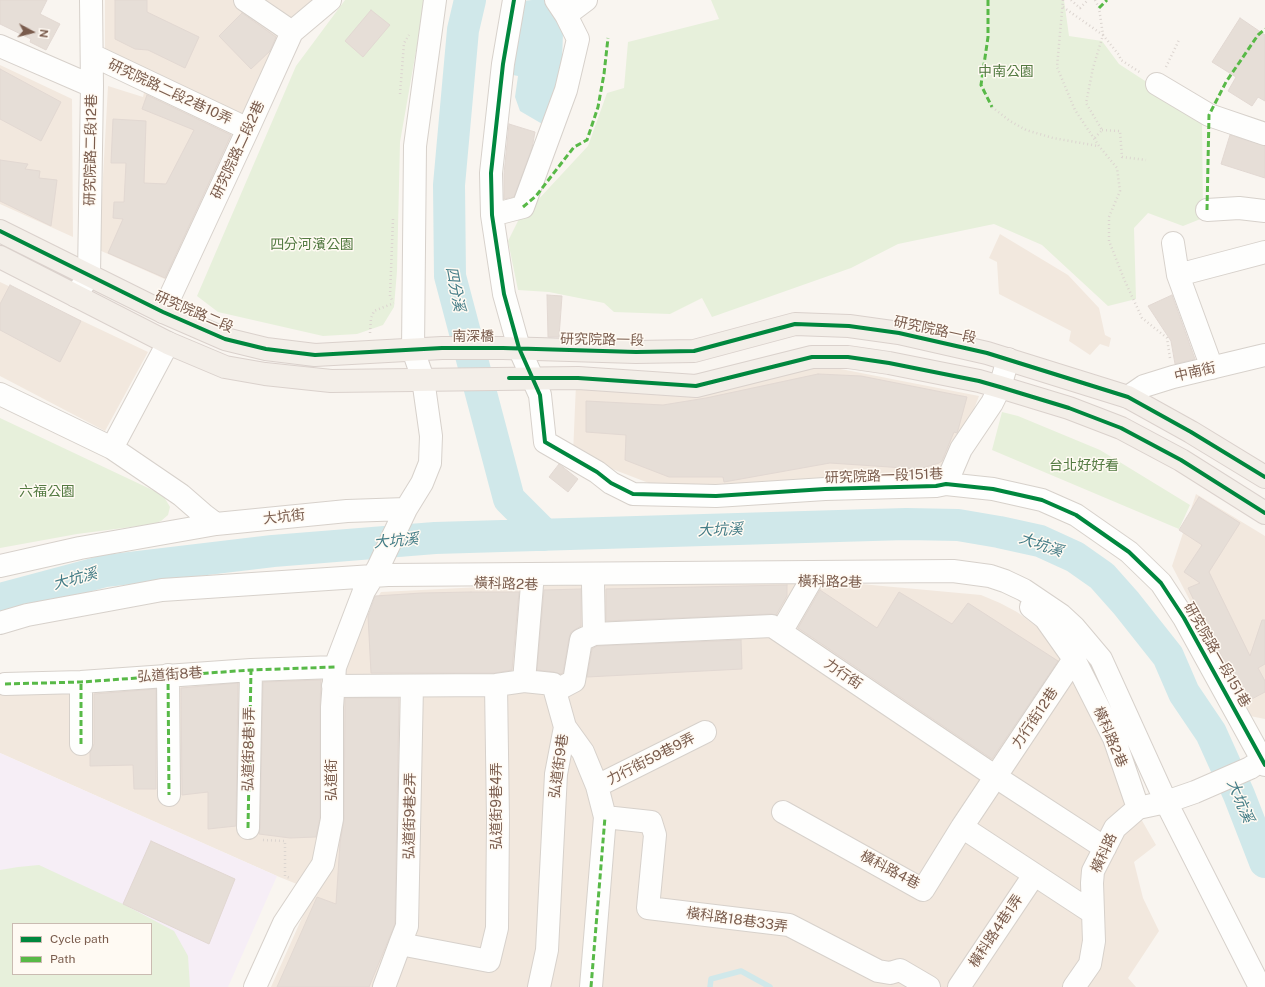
<!DOCTYPE html>
<html>
<head>
<meta charset="utf-8">
<style>
	body { margin:0 }
	#map { position:relative; width:1265px; height:987px; overflow:hidden; background:#f9f5f0; font-family:"Public Sans",sans-serif }
	canvas { display:block }
	.legend { position:absolute; left:12px; top:923px; width:140px; height:52px; box-sizing:border-box; background:#fffaf3; border:1px solid #cabbb1; margin:0; padding:5px 7px; list-style:none; font-size:12px; color:#7a5c4d }
	.legend li { display:flex; align-items:center; gap:8px; height:20px }
	.legend b { width:20px; border:1px solid #cabbb1 }
	.north { position:absolute; left:12px; top:12px; width:40px; height:40px; -webkit-text-stroke:3px #fffaf3; paint-order:stroke; rotate:97deg; font-size:11px; font-weight:700; line-height:16px; text-align:center; color:#7a5c4d }
	.north::after { content:''; display:block; margin:auto; width:14px; height:18px; background:#7a5c4d; clip-path:polygon(50% 0,100% 100%,50% 72%,0 100%) }
</style>
</head>
<body>
<div id="map">
<canvas width="1265" height="987"></canvas>
<ul class="legend">
<li><b style="height:5px;background:#00873e"></b>Cycle path</li>
<li><b style="height:5px;background:#58b947"></b>Path</li>
</ul>
<div class="north">N</div>
</div>
<script>
const c = document.querySelector('canvas').getContext('2d');
c.lineJoin = 'round';
function fillPath(path, color) { c.fillStyle = color; c.fill(path, 'evenodd'); }
const toPath = rows => new Path2D(rows.map(r => 'M' + r).join(''));
function strokePath(path, color, width, dash) { c.strokeStyle = color; c.lineWidth = width; c.lineCap = dash ? 'butt' : 'round'; c.setLineDash(dash || []); c.stroke(path); }
function drawText(font, color, halo, rows, align = 'center') {
  c.font = font + ' "Public Sans","Noto Sans TC",sans-serif'; c.lineWidth = 3; c.setLineDash([]); c.textBaseline = 'middle'; c.strokeStyle = halo; c.fillStyle = color; for (const [text, x, y, turn = 0] of rows) {
    c.save(); c.translate(x, y); c.rotate((+turn || 0) * Math.PI / 180); c.textAlign = isNaN(turn) ? turn : align; if (halo) c.strokeText(text, 0, 0); c.fillText(text, 0, 0); c.restore();
  }
}
fillPath(toPath([
	[105,0,314,0,169,281,99,250,108,86,143,97,149,70,105,51],
	[0,65,72,99,73,237,0,204],
	[1000,234,1068,275,1099,308,1105,335,1111,338,1109,347,1100,344,1090,355,1069,341,1071,331,999,294,997,262,989,258],
	[0,282,148,352,105,431,0,376],
	[815,364,979,396,947,480,654,485,573,454,576,384,701,393],
	[1196,494,1265,536,1265,719,1250,716,1172,566],
	[817,580,981,595,1000,603,1017,612,1051,637,1080,680,1125,791,1156,845,1134,862,1143,898,1159,931,1128,978,1136,987,271,987,314,891,277,876,0,753,0,684,335,667,381,592,481,587]
]), '#f2e8de');
fillPath(toPath([
	[0,753,277,876,228,987,0,987],
	[13,924,151,924,151,974,13,974]
]), '#f6eef6');
fillPath(toPath([
	[345,0,425,0,400,142,397,271,394,307,383,325,357,334,323,336,218,312,197,296,296,66],
	[711,0,1064,0,1069,36,1102,41,1119,64,1202,118,1203,218,1183,226,1148,213,1134,228,1136,299,1108,306,1042,245,994,224,898,244,851,268,712,317,702,298,670,314,614,312,604,303,549,292,518,290,508,241,521,215,535,203,588,146,607,93,624,88,628,42,719,19],
	[1002,412,1018,416,1100,450,1190,505,1179,529,992,450],
	[0,418,163,495,170,507,168,515,161,521,154,524,77,534,0,548],
	[39,865,123,904,174,931,188,956,190,987,0,987,0,870,18,867],
	[13,924,151,924,151,974,13,974]
]), '#e7f0db');
fillPath(toPath([
	[532,0,546,0,563,33,562,61,552,104,544,125,520,111,515,97,518,76,513,75,523,1]
]), '#d0e8ea');
strokePath(toPath([
	[710,987,711,979,741,971,770,987]
]), '#d0e8ea', 5.5);
strokePath(toPath([
	[470,0,463,30,449,185,450,276,509,499,545,535],
	[0,599,105,571,273,551,435,538,906,524,958,525,999,532,1040,541,1075,557,1102,576,1126,603,1168,656,1184,693,1211,733,1239,795,1265,862]
]), '#d0e8ea', 32);
const building = toPath([
	[0,0,47,0,40,14,60,24,46,50,30,42,31,39,0,24,0,0],
	[115,0,147,0,147,12,199,37,185,68,148,50,135,49,115,39,115,0],
	[371,10,390,25,363,57,345,41,371,10],
	[242,13,276,37,270,51,251,69,219,36,242,13],
	[1240,18,1265,35,1265,101,1258,97,1252,106,1228,91,1236,77,1212,62,1240,18],
	[0,69,61,102,41,141,0,119,0,69],
	[147,95,231,135,165,278,108,253,123,219,113,218,114,202,124,202,126,163,111,163,113,119,146,121,144,183,166,184,194,130,142,109,147,95],
	[509,124,535,132,532,148,514,197,504,199,504,174,509,124],
	[1230,135,1265,146,1265,178,1221,164,1230,135],
	[0,160,28,164,25,169,40,171,39,178,57,180,51,226,0,201,0,160],
	[10,285,81,321,60,362,0,330,0,304,10,285],
	[547,295,562,296,559,337,548,337,547,295],
	[1172,295,1195,359,1175,364,1171,341,1148,306,1172,295],
	[818,374,861,376,967,397,958,430,957,433,954,432,942,461,939,463,919,469,830,463,724,482,723,477,669,477,625,460,626,435,586,432,586,401,663,405,706,398,818,374],
	[559,464,578,479,568,492,549,477,559,464],
	[1199,497,1240,523,1209,572,1250,656,1262,620,1265,620,1265,664,1258,668,1265,681,1265,692,1246,702,1212,638,1188,588,1200,583,1184,572,1202,545,1179,530,1199,497],
	[787,585,787,596,776,615,771,614,606,621,606,589,787,585],
	[581,589,581,626,571,632,569,638,563,673,560,674,554,672,537,670,544,590,581,589],
	[820,590,877,628,899,592,952,624,968,603,1058,661,992,759,798,628,820,590],
	[471,592,519,592,512,670,495,673,371,673,368,616,375,596,422,593,471,592],
	[741,640,742,669,587,677,592,649,597,646,741,640],
	[321,680,320,707,320,818,316,837,290,838,259,834,260,828,263,682,321,680],
	[238,683,236,826,208,829,208,792,182,795,181,688,238,683],
	[156,689,156,789,134,789,133,765,90,766,90,752,94,744,94,694,156,689],
	[345,698,399,698,395,924,369,987,277,987,317,897,336,904,340,843,344,819,345,698],
	[151,841,235,879,209,944,123,904,151,841]
]);
fillPath(building, '#e6ded7');
strokePath(building, '#e2d8d2', 1);
const minor = toPath([
	[245,0,292,32],
	[514,0,503,64,491,173,492,215,504,294,519,348,540,395,545,442,597,472,611,483,633,494,716,496,825,489,936,486,946,484,993,489,1042,500,1076,515,1129,552,1161,583,1184,618,1265,765],
	[556,0,566,15,586,0],
	[0,46,92,86],
	[92,55,248,129],
	[1157,84,1209,115,1265,134],
	[1207,210,1239,208,1265,211],
	[492,215,523,207,566,90,578,39,566,15],
	[1173,243,1178,275,1265,252],
	[1178,275,1212,368],
	[76,296,89,275,92,86,91,0],
	[163,312,248,129,292,32,330,0],
	[0,394,112,448,181,495,204,515,216,524],
	[1128,397,1144,386,1173,377,1265,355],
	[112,448,168,343],
	[946,484,961,449,992,403,1000,387,1008,359],
	[0,566,80,548,216,524,347,511,406,509,422,483,430,463,431,436,423,379,413,350,415,146,435,0],
	[593,584,594,634,772,626,996,777,1105,848],
	[1031,607,1045,618,1074,659,1114,738,1138,808],
	[0,623,27,615,162,590,388,575,953,571,990,576,1005,581,1024,590,1061,615,1074,627,1101,659,1166,802,1260,987],
	[781,632,810,582],
	[168,675,169,795],
	[524,681,532,585],
	[5,684,81,682,251,670,335,667],
	[333,686,496,685,524,681,553,684,565,727,556,774,547,950,539,987],
	[555,691,574,681,581,640,594,634],
	[565,727,583,752,597,786,605,817,651,822,655,835,648,908,789,925,878,971,890,973,900,970,929,987],
	[81,744,81,682],
	[597,786,705,732],
	[783,812,923,890,962,827,1093,913],
	[962,827,1074,659],
	[248,828,251,670],
	[400,944,407,926,412,686],
	[255,987,284,923,323,864,332,819,332,707,335,667,364,591,378,568,406,509],
	[384,987,400,944,489,961,497,928,498,820,496,685],
	[591,987,605,817],
	[959,987,1034,875],
	[1074,987,1090,964,1094,941,1092,883,1093,871,1115,828,1138,808,1166,802,1195,792,1250,768,1265,758]
]);
const major = toPath([
	[0,231,163,312,225,339,266,349,315,355,442,348,503,348,636,352,694,351,795,324,849,326,899,333,987,353,1128,397,1191,432,1265,477],
	[0,257,168,343,225,367,265,374,331,381,578,378,696,386,812,357,848,357,889,363,979,381,1000,387,1069,408,1121,428,1181,460,1265,513]
]);
strokePath(minor, '#d7d1cb', 24);
strokePath(major, '#dad1cc', 24);
strokePath(toPath([
	[1063,0,1057,67,1075,110,1099,146,1117,168,1120,191,1109,217,1109,241,1124,279,1142,318,1167,338,1170,358],
	[1071,0,1080,8,1088,0],
	[1095,0,1099,8,1103,35,1119,55,1121,60,1141,73],
	[1063,7,1103,35,1093,68,1086,103,1102,130,1094,139],
	[1166,67,1179,40],
	[400,94,404,43,409,35],
	[992,107,1010,121,1026,130,1053,138,1098,146],
	[1102,130,1120,131,1122,157,1146,160],
	[393,219,390,296,393,302],
	[370,333,371,318,374,311,394,303],
	[263,840,285,841,285,876,290,878]
]), '#dcd5d0', 2.5, [1, 3]);
strokePath(minor, '#fefefd', 22);
strokePath(major, '#f3eee8', 22);
strokePath(toPath([
	[988,0,988,37,981,85,992,107],
	[1099,8,1107,0],
	[523,207,536,196,574,147,587,140,598,107,604,74,608,38],
	[1207,210,1209,115,1226,82,1258,35,1265,29],
	[168,675,169,795],
	[5,684,81,682,251,670,335,667],
	[81,744,81,682],
	[248,828,251,670],
	[591,987,605,817]
]), '#58b947', 3, [6, 3]);
strokePath(toPath([
	[514,0,503,64,491,173,492,215,504,294,519,348,540,395,545,442,597,472,611,483,633,494,716,496,825,489,936,486,946,484,993,489,1042,500,1076,515,1129,552,1161,583,1184,618,1265,765],
	[0,231,163,312,225,339,266,349,315,355,442,348,503,348,636,352,694,351,795,324,849,326,899,333,987,353,1128,397,1191,432,1265,477],
	[509,378,578,378,696,386,812,357,848,357,889,363,979,381,1000,387,1069,408,1121,428,1181,460,1265,513]
]), '#00873e', 4);
drawText('14px', '#537a41', '#fffaf3', [
	["中南公園",1006,72],
	["四分河濱公園",312,245],
	["台北好好看",1084,466],
	["六福公園",47,492]
]);
drawText('14px', '#7a5c4d', '#fffaf3', [
	["研究院路二段2巷10弄",170,92,25],
	["研究院路二段12巷",91,150,-89],
	["研究院路二段2巷",238,150,-65],
	["研究院路二段",194,312,23],
	["研究院路一段",935,330,12],
	["南深橋",473,337],
	["研究院路一段",602,340,1],
	["中南街",1195,372,-13],
	["研究院路一段151巷",884,476,-2],
	["大坑街",284,517,-6],
	["橫科路2巷",830,582,1],
	["橫科路2巷",506,584,2],
	["研究院路一段151巷",1217,655,60],
	["力行街",843,674,34],
	["弘道街8巷",170,675,-4],
	["力行街12巷",1035,718,-56],
	["橫科路2巷",1110,737,67],
	["弘道街8巷1弄",249,749,-89],
	["力行街59巷9弄",651,759,-27],
	["弘道街9巷",559,766,-82],
	["弘道街",332,780,-90],
	["弘道街9巷4弄",497,806,-90],
	["弘道街9巷2弄",410,816,-89],
	["橫科路",1104,853,-65],
	["橫科路4巷",890,870,28],
	["橫科路18巷33弄",737,920,8],
	["橫科路4巷1弄",996,931,-56]
]);
drawText('italic 15px', '#437c86', '#fffaf3', [
	["四分溪",455,289,79],
	["大坑溪",720,530,-2],
	["大坑溪",396,541,-5],
	["大坑溪",1041,545,19],
	["大坑溪",75,579,-15],
	["大坑溪",1240,801,67]
]);
</script>
</body>
</html>
